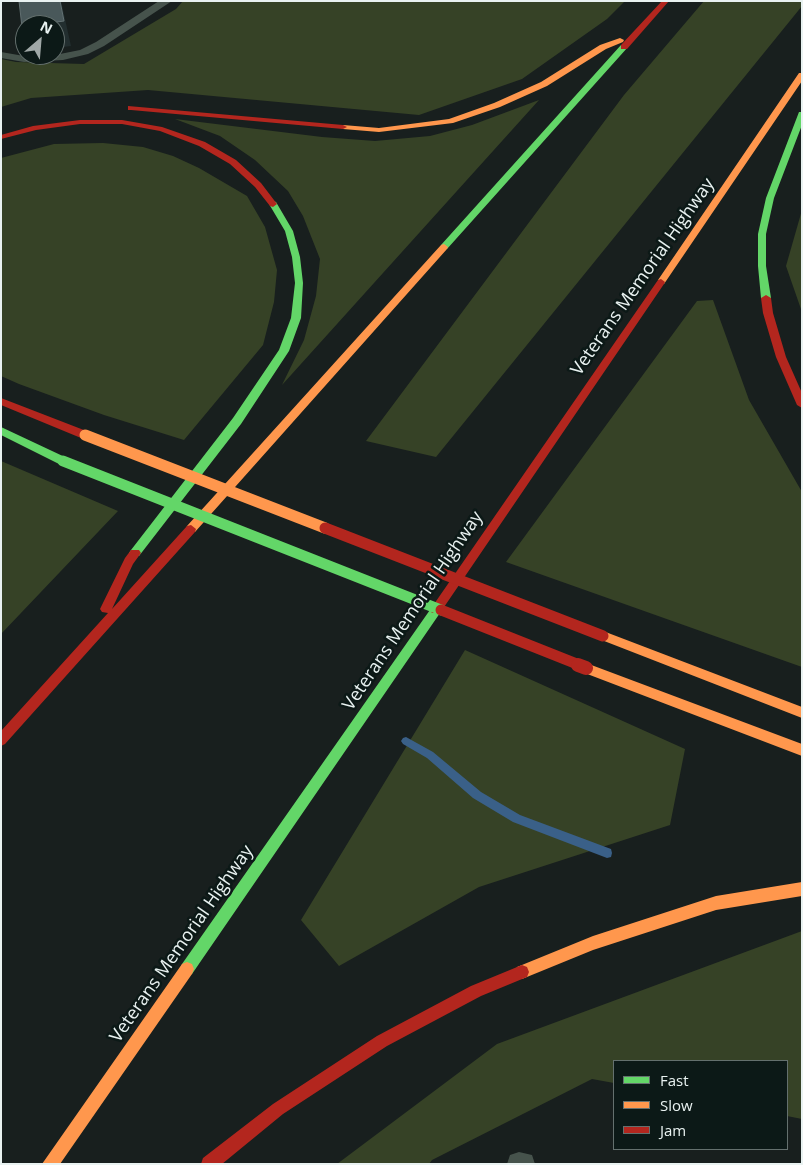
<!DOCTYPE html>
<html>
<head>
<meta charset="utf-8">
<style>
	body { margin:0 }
	#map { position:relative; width:803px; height:1165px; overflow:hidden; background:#181f1e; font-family:"Open Sans",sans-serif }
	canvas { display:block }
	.frame { position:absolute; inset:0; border:2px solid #e9f2f1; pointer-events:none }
	.legend { position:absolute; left:613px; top:1060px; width:175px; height:90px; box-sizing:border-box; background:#0c1917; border:1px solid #64706e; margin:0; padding:6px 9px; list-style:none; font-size:15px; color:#e9f2f1 }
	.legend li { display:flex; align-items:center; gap:10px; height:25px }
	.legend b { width:25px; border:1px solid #64706e }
	.north { position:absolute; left:15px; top:15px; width:50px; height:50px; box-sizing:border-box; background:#0c1917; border:1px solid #64706e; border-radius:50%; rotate:27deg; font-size:14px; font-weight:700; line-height:20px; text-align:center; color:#e9f2f1 }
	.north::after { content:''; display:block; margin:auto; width:18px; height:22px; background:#a0a8a7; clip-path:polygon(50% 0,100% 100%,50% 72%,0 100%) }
</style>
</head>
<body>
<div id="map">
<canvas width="803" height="1165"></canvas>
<div class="frame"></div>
<ul class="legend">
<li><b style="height:6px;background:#63d668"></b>Fast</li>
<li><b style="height:6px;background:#ff974d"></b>Slow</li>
<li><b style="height:6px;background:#b3261e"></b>Jam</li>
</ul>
<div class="north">N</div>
</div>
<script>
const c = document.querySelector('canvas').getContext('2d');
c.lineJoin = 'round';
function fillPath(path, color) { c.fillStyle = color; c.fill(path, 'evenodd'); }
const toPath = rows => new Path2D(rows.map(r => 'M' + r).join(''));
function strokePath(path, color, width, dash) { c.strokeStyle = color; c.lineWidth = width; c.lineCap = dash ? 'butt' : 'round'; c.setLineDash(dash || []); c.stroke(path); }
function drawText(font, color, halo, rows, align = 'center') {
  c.font = font + ' "Open Sans",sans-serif'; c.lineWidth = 5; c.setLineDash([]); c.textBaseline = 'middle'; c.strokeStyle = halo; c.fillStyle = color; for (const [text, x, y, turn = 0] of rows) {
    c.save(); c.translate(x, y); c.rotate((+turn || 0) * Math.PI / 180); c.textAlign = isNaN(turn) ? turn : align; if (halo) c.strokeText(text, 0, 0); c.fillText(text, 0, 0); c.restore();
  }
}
fillPath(toPath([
	[183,1,625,1,607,19,522,79,419,115,148,90,31,98,1,107,1,59,16,62,84,64,176,9],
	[704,1,802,1,802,6,436,457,366,441,624,95],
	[539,100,282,385,304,340,316,296,320,259,303,216,288,191,255,160,220,136,175,119,322,137,375,141,430,136,472,125],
	[103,143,143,147,173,156,199,168,247,196,265,227,277,270,274,302,263,345,184,440,104,415,19,384,1,376,1,158,54,144],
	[802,210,802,312,786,266],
	[713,300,749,400,802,492,802,667,506,562,697,301],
	[1,461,118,511,1,634],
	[465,650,685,749,670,825,479,887,339,966,301,920],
	[802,931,802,1119,787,1116,787,1061,614,1061,614,1083,592,1079,432,1160,429,1164,337,1164,497,1044]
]), '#364226');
fillPath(toPath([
	[406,737,433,752,481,792,520,815,611,849,612,853,611,857,607,858,513,822,473,798,427,758,403,744,401,741,403,738,406,737]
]), '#3a6088');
fillPath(toPath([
	[159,1,172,1,104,46,88,54,63,60,24,62,1,58,1,52,24,56,55,55,80,50,96,42,159,1],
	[519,1152,532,1155,535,1164,507,1164,510,1155,519,1152]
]), '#46534c');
fillPath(toPath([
	[621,45,628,47,447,249,441,249,441,245,621,45],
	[799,112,802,112,802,125,774,198,766,234,766,266,771,298,766,301,761,298,758,266,758,234,766,198,799,112],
	[273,201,276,202,293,231,300,257,303,283,301,318,289,351,241,424,139,556,131,556,129,553,131,550,233,418,279,350,291,318,295,283,292,257,285,231,269,204,273,201],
	[1,427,67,458,68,461,67,464,59,464,1,435,1,427],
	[436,605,440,607,442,610,440,613,192,974,187,976,182,974,180,969,182,964,432,607,436,605]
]), '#63d668');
fillPath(toPath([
	[620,38,624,40,623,42,606,49,547,86,500,107,453,123,379,132,343,129,339,127,343,125,379,128,449,119,494,103,541,82,600,45,620,38],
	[799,73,802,73,802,81,664,284,658,284,658,280,799,73],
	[444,244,448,247,447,249,195,532,187,532,186,529,187,526,441,245,444,244],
	[603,631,802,707,802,718,599,639,597,636,599,633,603,631],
	[586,663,802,744,802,756,582,672,580,668,582,664,586,663],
	[802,882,802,896,716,910,593,950,522,979,517,977,515,972,517,967,593,936,716,896,802,882],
	[187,962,192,964,194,969,192,974,60,1164,42,1164,182,964,187,962]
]), '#ff974d');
fillPath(toPath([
	[662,1,669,1,627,49,621,49,621,45,662,1],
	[128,106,343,125,347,127,343,129,131,110,128,110,128,106],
	[80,120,122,120,162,127,205,142,236,160,261,183,277,204,273,207,270,206,255,187,230,164,199,146,160,131,122,124,80,124,36,130,1,139,1,135,33,126,80,120],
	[661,279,665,282,664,284,440,613,432,613,430,610,432,607,658,280,661,279],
	[766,295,771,298,773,313,786,357,802,393,802,408,797,405,776,357,763,313,761,298,766,295],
	[1,398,89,432,90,435,89,438,81,438,1,405,1,398],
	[191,525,196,529,195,532,5,744,1,746,1,731,108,613,102,612,100,609,125,558,131,550,139,550,141,553,133,564,112,609,187,526,191,525],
	[522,965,527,967,529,972,527,977,481,996,387,1046,283,1114,222,1164,201,1164,203,1158,273,1104,377,1036,471,986,522,965]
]), '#b3261e');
strokePath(toPath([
	[63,461,441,610]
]), '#63d668', 11);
strokePath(toPath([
	[85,435,325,528]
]), '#ff974d', 11);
strokePath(toPath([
	[325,528,603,636],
	[441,610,582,666]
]), '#b3261e', 11);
strokePath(toPath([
	[578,665,586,668]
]), '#b3261e', 14);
fillPath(toPath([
	[60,1,61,1,71,46,55,48,55,25,35,25],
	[25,26,25,36,22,27]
]), '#222e2f');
const building = toPath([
	[19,1,60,1,64,21,35,25,25,25,25,26,22,27,19,1]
]);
fillPath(building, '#49585a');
strokePath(building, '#627072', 1);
drawText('18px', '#e9f2f1', '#0c1917', [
	["Veterans Memorial Highway",643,277,-55],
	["Veterans Memorial Highway",413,611,-56],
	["Veterans Memorial Highway",182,944,-55]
]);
</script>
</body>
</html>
